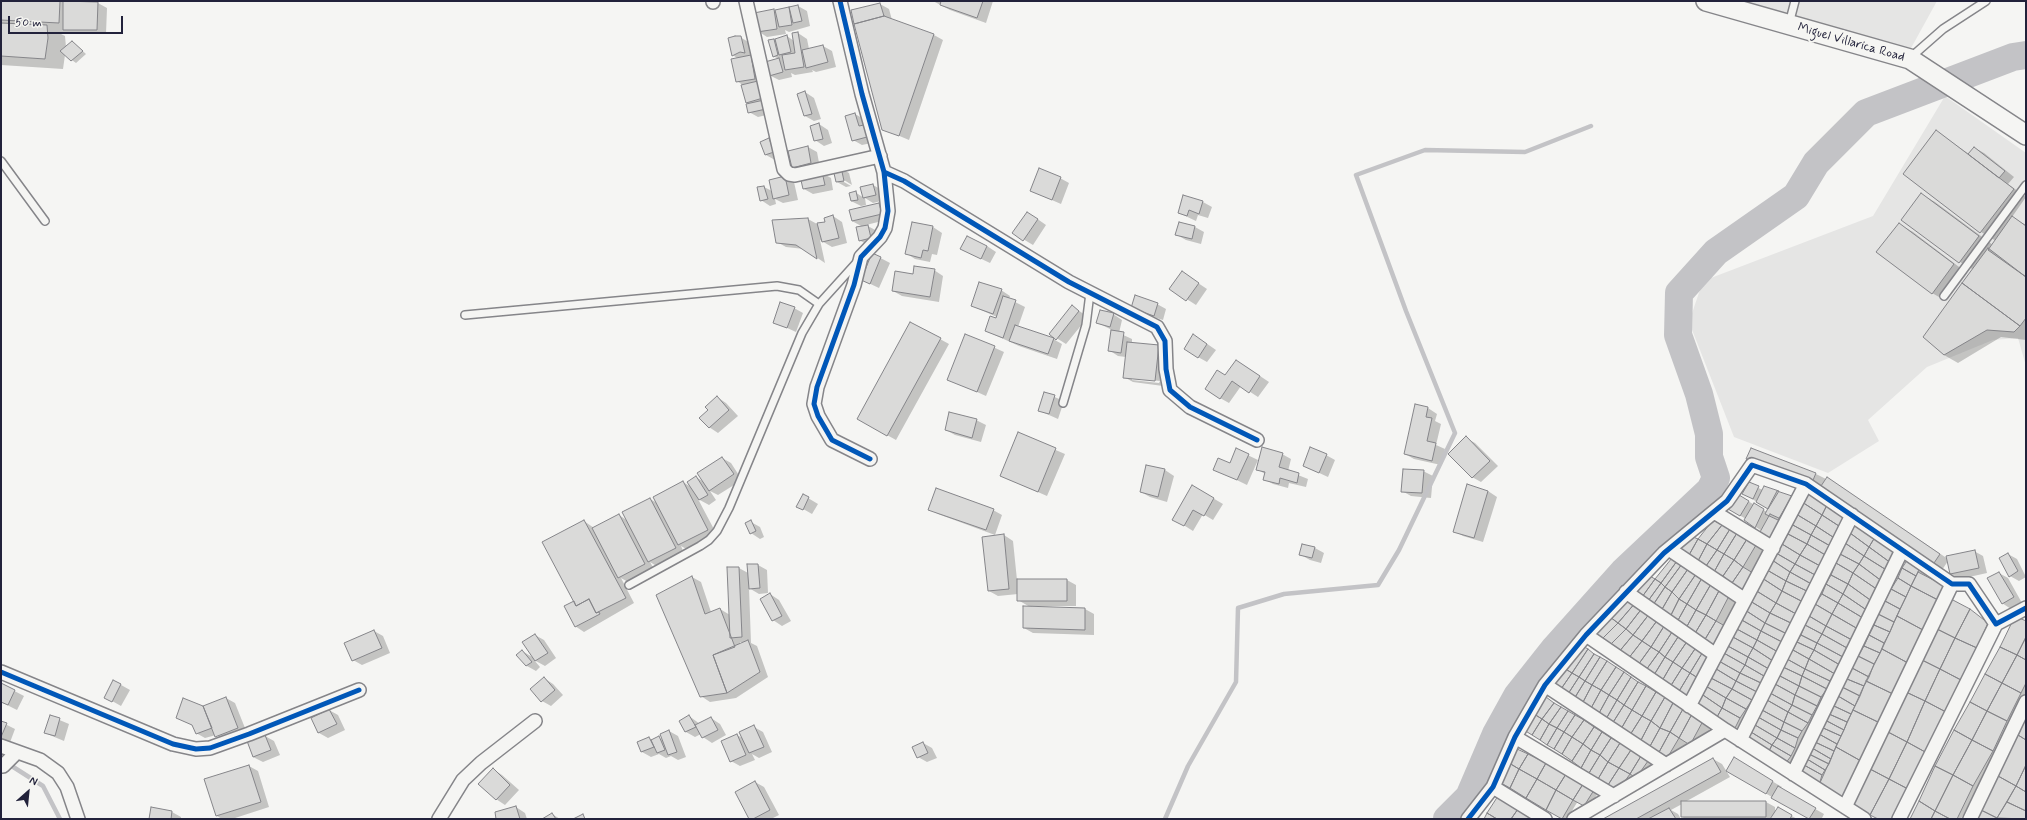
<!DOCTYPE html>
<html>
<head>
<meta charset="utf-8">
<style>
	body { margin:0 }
	#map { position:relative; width:2027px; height:820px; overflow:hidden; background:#f5f5f3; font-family:Mynerve,sans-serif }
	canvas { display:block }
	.frame { position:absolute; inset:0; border:2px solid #22223b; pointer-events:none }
	.north { position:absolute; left:8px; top:772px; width:40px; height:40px; -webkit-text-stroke:3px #f6f6f2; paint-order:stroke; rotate:27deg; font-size:11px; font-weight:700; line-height:16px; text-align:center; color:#22223b }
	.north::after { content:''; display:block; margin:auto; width:14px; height:18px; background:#22223b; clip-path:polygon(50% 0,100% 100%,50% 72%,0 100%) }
	.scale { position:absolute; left:8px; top:16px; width:115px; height:18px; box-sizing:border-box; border:2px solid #22223b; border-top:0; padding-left:5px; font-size:12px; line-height:14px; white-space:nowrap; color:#22223b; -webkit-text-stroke:3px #f6f6f2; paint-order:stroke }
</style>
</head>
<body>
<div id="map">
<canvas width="2027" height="820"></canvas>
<div class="frame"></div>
<div class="north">N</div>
<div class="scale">50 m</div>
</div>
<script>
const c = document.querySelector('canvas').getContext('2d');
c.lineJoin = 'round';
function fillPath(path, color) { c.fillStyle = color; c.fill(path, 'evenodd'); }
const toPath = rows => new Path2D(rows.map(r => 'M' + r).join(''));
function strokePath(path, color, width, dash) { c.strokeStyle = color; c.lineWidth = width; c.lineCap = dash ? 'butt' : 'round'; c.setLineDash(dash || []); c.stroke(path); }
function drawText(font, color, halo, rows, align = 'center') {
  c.font = font + ' Mynerve,sans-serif'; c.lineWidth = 4; c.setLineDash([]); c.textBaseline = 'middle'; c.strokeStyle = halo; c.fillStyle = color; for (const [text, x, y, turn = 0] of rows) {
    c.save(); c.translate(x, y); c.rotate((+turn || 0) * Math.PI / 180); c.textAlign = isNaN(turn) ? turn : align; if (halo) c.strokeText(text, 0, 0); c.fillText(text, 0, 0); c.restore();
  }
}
fillPath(toPath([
	[1743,1,1937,1,1910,50],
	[1945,96,2026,153,2026,366,2018,338,1993,340,1927,367,1868,420,1879,441,1828,473,1734,437,1689,322,1703,281,1873,216]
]), '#e5e5e4');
fillPath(toPath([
	[1,1,103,1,105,2,96,2,107,8,106,34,73,34,57,32,65,36,66,47,76,45,86,54,76,63,65,55,63,69,1,65],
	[933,1,993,1,986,23,950,10],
	[880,4,889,9,892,20,934,35,943,40,909,140,883,129,852,11],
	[798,6,807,11,810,26,789,32,785,30,786,34,767,37,758,31,773,10,777,12,776,11],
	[798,33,807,39,809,49,823,46,832,51,836,67,816,72,812,70,813,72,795,75,791,73,792,77,779,80,769,75,779,59,773,56,774,40,777,42,787,36,794,41],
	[740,37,750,43,775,113,758,117,749,112,750,104,746,102,744,86,737,81,738,59,733,55],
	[805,92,814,98,821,119,814,121,805,116],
	[855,114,864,119,876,142,862,145,853,140],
	[819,124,828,130,832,143,824,146,815,140],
	[1937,132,1969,154,1975,148,1984,153,2014,177,2008,184,2026,197,2012,217,2026,225,2026,340,2001,337,1958,363,1944,355,1974,270,1960,262,1921,194,1935,202,1993,245,1996,241,1981,232],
	[769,139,778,145,783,157,775,160,766,155,761,142],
	[808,147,817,152,820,168,801,172,792,167],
	[840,168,849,173,852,185,844,180,844,182,851,186,846,187,837,182],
	[822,173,831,178,833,190,813,194,804,189],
	[785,177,794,182,798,200,783,203,775,199,776,204,770,206,761,200,759,188,764,187,772,191],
	[1060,178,1069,183,1061,204,1031,191],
	[873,185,882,190,885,200,873,203,865,198,866,205,861,206,851,201,855,192,864,198],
	[1184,196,1203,202,1212,207,1208,218,1198,215,1196,221,1179,213],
	[879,204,888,209,890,219,866,225,877,231,868,245,859,240,863,227,852,221],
	[833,216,842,222,847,243,832,247,820,240,825,263,804,249,786,247,777,242,808,219,817,224,826,222],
	[1036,218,1046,225,1033,245,1013,233],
	[913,223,933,227,942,233,937,255,932,254,930,262,915,259,906,253],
	[1899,224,1913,232,1967,273,1946,301,1932,293],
	[1195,227,1204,232,1201,244,1186,240,1177,235],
	[987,246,996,252,990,263,971,254],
	[873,254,890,263,879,288,862,280],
	[934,270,943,276,939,302,902,296,893,291,913,275],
	[1183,273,1207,289,1196,305,1171,289],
	[1001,290,1010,296,1009,299,1025,307,1018,327,1053,339,1062,344,1057,359,1019,346,986,331,997,317,972,306],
	[1157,304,1166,309,1163,320,1141,313,1132,308],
	[1072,306,1088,317,1066,344,1050,334],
	[794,308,803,313,796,332,774,322],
	[1113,314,1122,320,1119,333,1132,339,1132,343,1158,346,1167,351,1163,386,1133,382,1124,377,1126,357,1118,356,1109,350,1112,330,1098,323],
	[1132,378,1160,381,1159,383,1132,380],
	[911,323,949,344,896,440,858,419],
	[966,335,1004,352,986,396,948,379],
	[1203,341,1216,350,1207,362,1198,357],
	[1245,366,1269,382,1258,397,1241,386,1229,403,1220,398,1226,376],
	[1045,393,1064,401,1058,419,1040,411],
	[717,397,726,403,738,416,718,433,709,427,709,410],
	[1416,405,1428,408,1437,414,1435,421,1441,424,1436,445,1445,449,1441,465,1414,459,1405,454],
	[976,420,986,425,981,442,955,435,946,430],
	[1018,434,1065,454,1047,496,1001,476],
	[1466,438,1475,443,1498,466,1481,482,1472,477],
	[1237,450,1258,460,1247,485,1214,469,1231,464],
	[1282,454,1291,459,1288,471,1308,479,1306,487,1289,483,1288,488,1273,484,1264,479,1265,474,1257,469],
	[1326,455,1335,460,1328,477,1304,466],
	[722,458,731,463,742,480,718,495,710,491,716,500,709,505,698,499,717,535,688,550,681,546,684,553,658,567,650,562,654,569,628,582,621,578,634,603,584,632,575,626,575,601,584,521,594,528,619,515,628,521,650,499,657,503,683,482,691,487,696,477,704,482],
	[1757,464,1816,474,1836,484,1948,559,1974,551,1983,556,1987,573,1960,579,1951,574,1948,561,1942,570],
	[1147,466,1165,470,1174,476,1167,502,1150,497,1141,492],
	[1423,471,1433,476,1431,498,1411,496,1402,491],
	[1749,484,1763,490,1765,487,1800,502,1789,523,1762,531,1745,520,1746,519,1729,509,1739,496,1767,512,1769,509,1752,499],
	[1192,486,1223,504,1213,520,1203,514,1193,531,1174,519],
	[1488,491,1497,497,1483,542,1463,536,1454,531],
	[1808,494,1906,558,1892,586,1894,587,1908,560,1929,572,1848,799,1801,773,1873,629,1871,628,1795,768,1786,763,1812,615,1810,614,1791,647,1744,732,1735,727,1655,580,1744,591,1682,547,1698,540,1713,521,1765,551,1751,573,1761,579,1789,534],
	[1850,531,1825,590,1824,590,1826,582],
	[803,495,818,504,812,514,798,506],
	[929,509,993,510,1002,515,995,535,938,514],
	[751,522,760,527,764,537,760,539,751,533],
	[1004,535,1013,541,1017,580,1067,580,1076,585,1076,606,1032,606,1032,607,1085,609,1094,614,1094,635,1033,633,1024,628,1030,607,1018,600,1018,594,998,596,989,591],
	[1315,548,1324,553,1321,563,1310,560,1301,555],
	[2008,554,2017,559,2026,577,2019,581,2010,576],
	[758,565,767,570,768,593,759,594,749,588,751,643,757,646,768,677,736,698,710,702,701,696,692,577,701,582,711,612,720,609,730,615,728,568,739,568,748,573],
	[740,642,746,642,740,645],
	[1999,573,2008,578,2022,603,2011,609,2002,603],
	[770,594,779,600,791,621,782,626,773,620],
	[1974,613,1992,626,1881,819],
	[2016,617,2026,622,2026,693,1961,819,1911,819,1936,767],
	[374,631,383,636,390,653,362,665,353,660],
	[535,635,544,640,556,658,545,666,534,660,540,667,536,671,527,666,517,655,522,651,534,658],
	[1591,652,1711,727,1699,749,1688,743,1676,764,1667,759],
	[544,678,553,684,563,695,551,706,542,701],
	[114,681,130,690,121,706,105,697],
	[1,684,24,696,17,710,1,702],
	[226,698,235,703,247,733,225,741,216,735,205,738,196,733,194,726,177,718],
	[1546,699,1555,704,1656,767,1639,779,1626,796,1617,791,1525,730],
	[329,710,338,715,345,730,328,738,319,733],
	[50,716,69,724,64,741,45,733],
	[689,716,700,724,711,718,720,724,726,735,712,743,703,737,701,734,695,737,686,732,680,721],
	[2026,721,2026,819,1978,819],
	[1,722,15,729,9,745,1,740],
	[754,727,763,732,772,752,759,758,752,754,755,760,740,766,731,761,737,735,744,739],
	[669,731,678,736,686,757,678,760,671,756,666,758,659,754,651,757,642,752,638,743,649,738,653,740,659,738,663,740],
	[265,736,274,741,280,755,263,762,253,757,248,742],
	[923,743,932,748,937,758,927,762,918,757],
	[1518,750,1598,793,1589,808,1578,801,1567,819,1564,819,1500,781],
	[1713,759,1722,764,1730,777,1685,802,1766,802,1775,807,1775,813,1778,808,1797,819,1686,819,1682,817,1682,804,1671,810,1678,814,1681,819,1605,819],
	[1734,759,1782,787,1780,789,1824,814,1822,818,1823,819,1810,819,1727,771],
	[249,766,258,771,269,807,232,819,222,819,217,816,205,780],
	[493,769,502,775,519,790,505,805,496,799],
	[755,782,764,787,779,815,771,819,750,819],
	[516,807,525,813,527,819,497,819],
	[152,808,172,812,181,817,181,819,150,819],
	[552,814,560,819,544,819]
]), '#0003');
strokePath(toPath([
	[7,763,43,786,60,819],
	[1165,819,1188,766,1236,682,1238,608,1284,594,1378,585,1399,550,1455,433,1406,311,1356,175,1425,150,1525,152,1591,126]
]), '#c3c3c6', 4.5);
strokePath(toPath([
	[1447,819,1469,797,1496,734,1517,696,1555,648,1623,572,1710,490,1716,478,1709,457,1709,434,1699,394,1678,335,1679,293,1716,252,1796,196,1816,163,1866,113,2013,57,2026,55]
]), '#c3c3c6', 28);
const building = toPath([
	[1,1,60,1,59,23,1,20,1,1],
	[63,1,98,2,97,30,63,30,63,1],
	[941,1,983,1,977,18,940,5,941,1],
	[880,3,884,16,854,24,851,10,880,3],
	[798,5,802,21,793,23,789,7,798,5],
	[789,7,792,25,779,27,775,10,789,7],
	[774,9,777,29,757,32,754,13,774,9],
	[884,16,934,34,899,136,882,130,854,24,884,16],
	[1,23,47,25,48,38,45,59,1,56,1,23],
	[798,32,804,67,785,70,782,55,795,53,792,33,798,32],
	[787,35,791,52,779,55,775,39,787,35],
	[735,36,741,36,745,53,740,52,732,56,728,38,735,36],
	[774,39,778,55,773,57,768,40,774,39],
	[72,41,83,51,71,61,60,51,72,41],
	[823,45,828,62,806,68,802,50,823,45],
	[751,55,755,79,736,82,731,59,751,55],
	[779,58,783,72,769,76,765,62,779,58],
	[758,81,763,98,746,103,741,85,758,81],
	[805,91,812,114,804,116,797,94,805,91],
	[764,100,766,109,748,113,746,104,764,100],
	[855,113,859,126,864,125,867,137,852,141,845,116,855,113],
	[819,123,823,139,814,141,810,126,819,123],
	[1936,130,2014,189,1980,233,1903,174,1936,130],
	[769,138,774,152,765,155,760,142,769,138],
	[808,146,811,163,792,168,788,151,808,146],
	[1974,147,2005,171,1999,178,1968,154,1974,147],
	[841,167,844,181,836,182,833,169,841,167],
	[1039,168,1061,177,1052,200,1030,191,1039,168],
	[822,172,825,185,803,189,800,176,822,172],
	[785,176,789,195,773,199,769,180,785,176],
	[873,184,876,195,863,198,860,187,873,184],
	[764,186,768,199,760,201,757,187,764,186],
	[856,191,858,200,851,201,849,193,856,191],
	[1921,193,1979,236,1959,263,1901,220,1921,193],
	[1183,195,1203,201,1199,214,1189,210,1187,216,1178,213,1183,195],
	[879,203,882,214,852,221,849,210,879,203],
	[1027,212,1038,219,1023,241,1012,233,1027,212],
	[833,215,839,238,822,242,817,223,825,222,824,218,833,215],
	[2012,216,2026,226,2026,277,1988,250,2012,216],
	[808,218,817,259,796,245,776,243,772,220,808,218],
	[912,222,933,226,928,251,923,250,921,258,905,254,912,222],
	[1179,222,1195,226,1192,239,1175,235,1179,222],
	[1899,223,1954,264,1932,294,1876,252,1899,223],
	[868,225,871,238,859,241,856,227,868,225],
	[967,236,987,246,981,259,960,249,967,236],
	[1988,248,2026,277,2026,318,2020,326,1962,283,1988,248],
	[872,253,881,257,870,284,861,280,872,253],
	[914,266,935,269,930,297,892,291,895,271,913,274,914,266],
	[1182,271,1199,283,1186,301,1169,289,1182,271],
	[979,282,1002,289,993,314,971,306,979,282],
	[1962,283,2020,326,2014,332,1987,330,1944,355,1923,337,1962,283],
	[1135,295,1158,303,1154,316,1131,308,1135,295],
	[1003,296,1016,300,1003,338,985,331,990,316,996,318,1003,296],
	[780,302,795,307,787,328,773,323,780,302],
	[1072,305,1079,311,1056,340,1049,334,1072,305],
	[1100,310,1114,313,1110,327,1096,323,1100,310],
	[910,322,941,338,887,436,857,419,910,322],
	[1015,325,1054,338,1048,354,1009,341,1015,325],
	[1111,330,1124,332,1121,353,1108,351,1111,330],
	[965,334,995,346,977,392,947,380,965,334],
	[1193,334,1207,344,1198,358,1184,349,1193,334],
	[1127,342,1159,345,1155,381,1123,378,1127,342],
	[1236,360,1260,376,1249,393,1232,381,1220,399,1205,389,1217,370,1225,375,1236,360],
	[1044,392,1055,395,1049,414,1038,411,1044,392],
	[717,396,729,410,709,428,699,418,708,410,705,407,717,396],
	[1415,404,1428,407,1426,417,1432,418,1427,441,1436,443,1432,461,1404,454,1415,404],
	[949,412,977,419,972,438,945,430,949,412],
	[1018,432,1056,448,1038,492,1000,476,1018,432],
	[1466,436,1490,461,1472,478,1448,454,1466,436],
	[1262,447,1283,453,1279,467,1299,473,1297,483,1280,478,1279,484,1263,480,1265,472,1256,470,1262,447],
	[1310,447,1327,454,1319,473,1303,466,1310,447],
	[1236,448,1249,454,1237,480,1213,470,1218,458,1230,463,1236,448],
	[1751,448,1816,473,1811,485,1746,459,1751,448],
	[722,457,734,474,709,491,697,473,722,457],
	[1146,465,1165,469,1158,497,1140,492,1146,465],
	[1403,469,1424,470,1422,493,1401,492,1403,469],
	[696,476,708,495,699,500,687,482,696,476],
	[1827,477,1940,554,1932,566,1819,489,1827,477],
	[683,481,708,530,678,545,653,497,683,481],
	[1749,482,1759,486,1753,499,1742,494,1749,482],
	[1467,484,1488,491,1474,538,1453,532,1467,484],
	[1192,485,1214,498,1204,516,1193,510,1184,526,1172,520,1192,485],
	[1764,486,1779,491,1768,509,1756,502,1764,486],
	[936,488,994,509,986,530,928,510,936,488],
	[1777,491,1792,496,1778,520,1765,514,1777,491],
	[1807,492,1827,505,1822,515,1802,502,1807,492],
	[803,494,809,497,803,510,796,507,803,494],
	[1739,495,1749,501,1740,516,1728,509,1739,495],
	[650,498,676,548,648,562,622,512,650,498],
	[1802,502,1822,515,1816,526,1796,514,1802,502],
	[1754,503,1764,509,1755,528,1744,520,1754,503],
	[1827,505,1846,517,1842,528,1822,515,1827,505],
	[619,514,645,564,618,578,592,528,619,514],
	[1770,514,1781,519,1771,541,1760,532,1770,514],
	[1796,514,1816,526,1811,535,1791,524,1796,514],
	[1822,515,1842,528,1836,539,1816,526,1822,515],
	[584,520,626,598,596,613,589,599,576,606,542,542,584,520],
	[751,520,756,531,750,534,745,523,751,520],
	[1713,520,1722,525,1707,544,1698,539,1713,520],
	[1791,524,1811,535,1807,544,1788,534,1791,524],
	[1855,524,1875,537,1869,547,1850,533,1855,524],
	[1722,525,1730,529,1717,550,1707,544,1722,525],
	[1816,526,1836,539,1832,547,1811,535,1816,526],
	[1730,529,1737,533,1724,554,1717,550,1730,529],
	[1737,533,1747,539,1734,560,1724,554,1737,533],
	[1850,533,1869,547,1864,556,1845,543,1850,533],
	[1004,534,1009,589,988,591,982,537,1004,534],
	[1788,534,1807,544,1800,555,1782,544,1788,534],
	[1811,535,1832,547,1827,556,1807,544,1811,535],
	[1691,536,1698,539,1689,555,1680,548,1691,536],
	[1875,537,1898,551,1891,563,1869,547,1875,537],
	[1698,539,1707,544,1698,561,1689,555,1698,539],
	[1747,539,1756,545,1743,567,1734,560,1747,539],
	[1845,543,1864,556,1859,564,1840,554,1845,543],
	[1302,544,1315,547,1312,558,1299,555,1302,544],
	[1707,544,1717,550,1706,566,1698,561,1707,544],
	[1782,544,1800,555,1795,564,1776,553,1782,544],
	[1807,544,1827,556,1822,567,1800,555,1807,544],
	[1869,547,1891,563,1888,571,1864,556,1869,547],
	[1717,550,1724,554,1714,572,1706,566,1717,550],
	[1975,550,1979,568,1950,574,1946,556,1975,550],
	[1776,553,1795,564,1790,572,1772,560,1776,553],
	[2008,553,2018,571,2009,577,1999,558,2008,553],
	[1724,554,1734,560,1723,576,1714,572,1724,554],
	[1840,554,1859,564,1853,573,1836,563,1840,554],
	[1800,555,1822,567,1817,576,1795,564,1800,555],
	[1864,556,1888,571,1883,582,1859,564,1864,556],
	[1672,558,1677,561,1661,583,1655,579,1672,558],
	[1908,559,1921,566,1916,576,1902,568,1908,559],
	[1734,560,1743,567,1732,583,1723,576,1734,560],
	[1772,560,1790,572,1786,581,1767,570,1772,560],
	[1677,561,1682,564,1665,587,1661,583,1677,561],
	[1836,563,1853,573,1848,584,1831,575,1836,563],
	[747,564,758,564,760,588,749,589,747,564],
	[1682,564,1688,569,1672,592,1665,587,1682,564],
	[1795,564,1817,576,1815,586,1790,572,1795,564],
	[1859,564,1883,582,1878,590,1853,573,1859,564],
	[727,567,739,567,742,637,730,638,727,567],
	[1743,567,1753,573,1744,592,1732,583,1743,567],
	[1902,568,1916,576,1911,586,1898,578,1902,568],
	[1688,569,1696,574,1679,599,1672,592,1688,569],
	[1767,570,1786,581,1782,591,1762,578,1767,570],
	[1790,572,1815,586,1813,594,1786,581,1790,572],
	[1918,572,1945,586,1938,600,1911,586,1918,572],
	[1999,572,2014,597,2002,604,1987,578,1999,572],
	[1853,573,1878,590,1873,602,1848,584,1853,573],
	[1696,574,1702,578,1687,604,1679,599,1696,574],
	[1648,575,1655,579,1642,597,1634,591,1648,575],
	[1831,575,1848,584,1843,594,1826,584,1831,575],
	[692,576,705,614,720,608,735,647,713,655,727,693,700,697,656,595,692,576],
	[1702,578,1711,584,1696,610,1687,604,1702,578],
	[1762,578,1782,591,1776,603,1755,590,1762,578],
	[1898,578,1911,586,1906,597,1891,589,1898,578],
	[1017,579,1067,579,1067,601,1017,601,1017,579],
	[1655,579,1661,583,1648,601,1642,597,1655,579],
	[1786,581,1813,594,1805,603,1782,591,1786,581],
	[1661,583,1665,587,1653,605,1648,601,1661,583],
	[1711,584,1720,589,1706,615,1696,610,1711,584],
	[1826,584,1843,594,1838,603,1822,594,1826,584],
	[1848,584,1873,602,1868,611,1843,594,1848,584],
	[1911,586,1938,600,1923,630,1897,616,1911,586],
	[1665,587,1672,592,1661,611,1653,605,1665,587],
	[1720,589,1729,596,1716,621,1706,615,1720,589],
	[1891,589,1906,597,1900,609,1885,601,1891,589],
	[1755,590,1776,603,1770,613,1750,601,1755,590],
	[1782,591,1805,603,1798,615,1776,603,1782,591],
	[1672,592,1679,599,1670,617,1661,611,1672,592],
	[770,593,782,616,772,621,760,599,770,593],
	[1822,594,1838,603,1832,614,1815,604,1822,594],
	[1843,594,1868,611,1863,618,1838,603,1843,594],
	[1627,597,1636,602,1618,623,1610,617,1627,597],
	[589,599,596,613,599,612,600,614,575,627,564,606,574,601,576,606,589,599],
	[1679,599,1687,604,1677,622,1670,617,1679,599],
	[1951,599,1970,609,1955,638,1937,629,1951,599],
	[1750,601,1770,613,1765,623,1745,610,1750,601],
	[1885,601,1900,609,1894,622,1878,614,1885,601],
	[1636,602,1643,607,1626,629,1618,623,1636,602],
	[1776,603,1798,615,1793,624,1770,613,1776,603],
	[1838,603,1863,618,1858,629,1832,614,1838,603],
	[1687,604,1696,610,1686,628,1677,622,1687,604],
	[1815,604,1832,614,1826,626,1809,616,1815,604],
	[1023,606,1085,608,1085,630,1023,628,1023,606],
	[1643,607,1650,613,1633,635,1626,629,1643,607],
	[1970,609,1988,623,1977,648,1955,638,1970,609],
	[1696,610,1706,615,1694,635,1686,628,1696,610],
	[1745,610,1765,623,1761,631,1740,619,1745,610],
	[1650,613,1659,618,1642,641,1633,635,1650,613],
	[1770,613,1793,624,1787,634,1765,623,1770,613],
	[1832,614,1858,629,1852,640,1826,626,1832,614],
	[1878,614,1894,622,1890,632,1874,625,1878,614],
	[1706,615,1716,621,1704,641,1694,635,1706,615],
	[1809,616,1826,626,1822,634,1805,625,1809,616],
	[1897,616,1923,630,1908,663,1882,649,1897,616],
	[2015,616,2026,621,2026,637,2017,655,2000,647,2015,616],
	[1610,617,1618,623,1601,640,1592,634,1610,617],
	[1659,618,1666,623,1651,647,1642,641,1659,618],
	[1740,619,1761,631,1757,640,1735,628,1740,619],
	[1716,621,1725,626,1714,648,1704,641,1716,621],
	[1618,623,1626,629,1609,646,1601,640,1618,623],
	[1666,623,1674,629,1659,652,1651,647,1666,623],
	[1765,623,1787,634,1782,642,1761,631,1765,623],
	[1805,625,1822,634,1817,643,1801,635,1805,625],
	[1874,625,1890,632,1884,643,1869,635,1874,625],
	[1826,626,1852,640,1847,648,1822,634,1826,626],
	[1735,628,1757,640,1753,648,1731,636,1735,628],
	[1626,629,1633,635,1618,653,1609,646,1626,629],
	[1674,629,1680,634,1665,657,1659,652,1674,629],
	[1937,629,1955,638,1940,669,1922,660,1937,629],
	[374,630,382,648,352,661,344,643,374,630],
	[1761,631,1782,642,1778,652,1757,640,1761,631],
	[535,634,548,653,535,661,522,642,535,634],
	[1680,634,1688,640,1673,662,1665,657,1680,634],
	[1822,634,1847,648,1843,657,1817,643,1822,634],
	[1633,635,1642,641,1628,659,1618,653,1633,635],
	[1801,635,1817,643,1814,650,1797,642,1801,635],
	[1869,635,1884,643,1880,653,1864,646,1869,635],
	[1731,636,1753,648,1748,657,1726,645,1731,636],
	[2026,637,2026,660,2017,655,2026,637],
	[1955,638,1977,648,1961,680,1940,669,1955,638],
	[748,640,760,672,727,693,713,655,748,640],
	[1688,640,1697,646,1682,668,1673,662,1688,640],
	[1757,640,1778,652,1773,661,1753,648,1757,640],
	[1642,641,1651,647,1638,665,1628,659,1642,641],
	[1797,642,1814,650,1809,659,1793,650,1797,642],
	[1817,643,1843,657,1840,665,1814,650,1817,643],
	[1581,645,1588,649,1572,673,1564,668,1581,645],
	[1726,645,1748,657,1745,665,1722,652,1726,645],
	[1697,646,1704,650,1690,673,1682,668,1697,646],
	[1864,646,1880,653,1874,664,1858,656,1864,646],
	[1651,647,1659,652,1646,670,1638,665,1651,647],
	[2000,647,2017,655,2002,683,1985,674,2000,647],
	[1753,648,1773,661,1769,669,1748,657,1753,648],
	[1588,649,1594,654,1579,677,1572,673,1588,649],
	[1882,649,1908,663,1893,694,1866,681,1882,649],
	[522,650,532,662,526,666,516,655,522,650],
	[1704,650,1711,655,1698,678,1690,673,1704,650],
	[1793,650,1809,659,1805,669,1787,659,1793,650],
	[1814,650,1840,665,1835,674,1809,659,1814,650],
	[1659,652,1665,657,1654,675,1646,670,1659,652],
	[1722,652,1745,665,1740,673,1717,660,1722,652],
	[1594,654,1600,657,1585,681,1579,677,1594,654],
	[2017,655,2026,660,2026,683,2021,693,2002,683,2017,655],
	[1858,656,1874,664,1869,677,1852,668,1858,656],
	[1600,657,1607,661,1592,685,1585,681,1600,657],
	[1665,657,1673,662,1662,681,1654,675,1665,657],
	[1748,657,1769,669,1764,676,1745,665,1748,657],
	[1787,659,1805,669,1802,676,1783,667,1787,659],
	[1809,659,1835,674,1830,681,1805,669,1809,659],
	[1717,660,1740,673,1736,681,1713,667,1717,660],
	[1922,660,1940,669,1925,701,1906,692,1922,660],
	[1607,661,1616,667,1601,690,1592,685,1607,661],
	[1673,662,1682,668,1670,687,1662,681,1673,662],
	[1745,665,1764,676,1761,683,1740,673,1745,665],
	[1616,667,1624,672,1609,695,1601,690,1616,667],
	[1713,667,1736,681,1732,689,1709,677,1713,667],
	[1783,667,1802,676,1799,686,1780,676,1783,667],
	[1564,668,1572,673,1561,689,1552,684,1564,668],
	[1682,668,1690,673,1678,693,1670,687,1682,668],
	[1852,668,1869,677,1864,686,1847,679,1852,668],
	[1805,669,1830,681,1827,689,1802,676,1805,669],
	[1940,669,1961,680,1946,712,1925,701,1940,669],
	[1624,672,1631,677,1617,700,1609,695,1624,672],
	[1572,673,1579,677,1568,694,1561,689,1572,673],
	[1690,673,1698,678,1688,699,1678,693,1690,673],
	[1740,673,1761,683,1757,692,1736,681,1740,673],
	[1985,674,2002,683,1987,711,1970,702,1985,674],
	[1780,676,1799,686,1795,695,1775,684,1780,676],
	[1802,676,1827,689,1821,697,1799,686,1802,676],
	[544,677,555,690,541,702,530,689,544,677],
	[1579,677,1585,681,1574,699,1568,694,1579,677],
	[1631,677,1638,682,1624,705,1617,700,1631,677],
	[1709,677,1732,689,1726,698,1704,685,1709,677],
	[1847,679,1864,686,1860,696,1842,687,1847,679],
	[113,680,121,684,112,702,104,698,113,680],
	[1585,681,1592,685,1582,704,1574,699,1585,681],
	[1736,681,1757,692,1752,700,1732,689,1736,681],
	[1866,681,1893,694,1880,723,1853,710,1866,681],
	[1638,682,1646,686,1632,710,1624,705,1638,682],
	[1,683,15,690,8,705,1,702,1,683],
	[2002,683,2021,693,2007,721,1987,711,2002,683],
	[1775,684,1795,695,1792,705,1770,693,1775,684],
	[1592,685,1601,690,1590,710,1582,704,1592,685],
	[1704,685,1726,698,1722,708,1700,693,1704,685],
	[1646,686,1656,692,1642,716,1632,710,1646,686],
	[1799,686,1821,697,1817,706,1795,695,1799,686],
	[1842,687,1860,696,1855,706,1838,696,1842,687],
	[1732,689,1752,700,1746,709,1726,698,1732,689],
	[1601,690,1609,695,1598,715,1590,710,1601,690],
	[1656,692,1665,697,1651,721,1642,716,1656,692],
	[1906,692,1925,701,1907,742,1888,732,1906,692],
	[1700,693,1722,708,1717,717,1694,702,1700,693],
	[1770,693,1792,705,1788,712,1767,700,1770,693],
	[1609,695,1617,700,1606,719,1598,715,1609,695],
	[1795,695,1817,706,1812,715,1792,705,1795,695],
	[1838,696,1855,706,1851,714,1834,706,1838,696],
	[226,697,238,728,215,737,203,706,226,697],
	[1546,697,1554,703,1542,719,1534,714,1546,697],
	[1665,697,1673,703,1660,728,1651,721,1665,697],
	[183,698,203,706,212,728,196,734,192,725,176,718,183,698],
	[1726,698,1746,709,1740,718,1722,708,1726,698],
	[1617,700,1624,705,1612,724,1606,719,1617,700],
	[1767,700,1788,712,1784,722,1762,710,1767,700],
	[1925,701,1946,712,1927,753,1907,742,1925,701],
	[1970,702,1987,711,1972,740,1954,730,1970,702],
	[1554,703,1561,707,1549,724,1542,719,1554,703],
	[1673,703,1683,709,1670,732,1660,728,1673,703],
	[1624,705,1632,710,1621,729,1612,724,1624,705],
	[1792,705,1812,715,1808,723,1788,712,1792,705],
	[1834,706,1851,714,1847,722,1829,714,1834,706],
	[1561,707,1568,711,1557,728,1549,724,1561,707],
	[1722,708,1740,718,1735,728,1717,717,1722,708],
	[329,709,337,724,318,733,311,718,329,709],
	[1683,709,1692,714,1679,738,1670,732,1683,709],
	[1632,710,1642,716,1630,735,1621,729,1632,710],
	[1762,710,1784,722,1781,730,1758,717,1762,710],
	[1853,710,1880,723,1861,761,1836,747,1853,710],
	[1568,711,1575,715,1564,732,1557,728,1568,711],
	[1987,711,2007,721,1993,751,1972,740,1987,711],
	[1788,712,1808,723,1802,731,1784,722,1788,712],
	[1534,714,1542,719,1532,735,1524,730,1534,714],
	[1692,714,1703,721,1690,745,1679,738,1692,714],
	[1829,714,1847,722,1844,730,1825,720,1829,714],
	[50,715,60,718,55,736,44,733,50,715],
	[689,715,696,727,685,732,679,721,689,715],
	[1575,715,1584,720,1572,737,1564,732,1575,715],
	[1642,716,1651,721,1640,742,1630,735,1642,716],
	[711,717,718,730,702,738,695,725,711,717],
	[1758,717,1781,730,1777,738,1755,725,1758,717],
	[2026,718,2026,740,2018,735,2026,718],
	[1542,719,1549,724,1540,740,1532,735,1542,719],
	[1584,720,1594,727,1583,744,1572,737,1584,720],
	[1825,720,1844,730,1841,736,1821,727,1825,720],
	[1,721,7,723,1,737,1,721],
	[1651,721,1660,728,1649,748,1640,742,1651,721],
	[1784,722,1802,731,1798,738,1781,730,1784,722],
	[1549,724,1557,728,1547,745,1540,740,1549,724],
	[754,725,764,747,749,753,739,732,754,725],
	[1755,725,1777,738,1772,745,1751,732,1755,725],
	[1594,727,1602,732,1591,750,1583,744,1594,727],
	[1821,727,1841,736,1837,744,1819,734,1821,727],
	[1557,728,1564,732,1554,749,1547,745,1557,728],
	[1660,728,1670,732,1658,754,1649,748,1660,728],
	[669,730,677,752,668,755,660,734,669,730],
	[1781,730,1798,738,1795,748,1777,738,1781,730],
	[1954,730,1972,740,1953,775,1935,766,1954,730],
	[1564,732,1572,737,1562,754,1554,749,1564,732],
	[1602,732,1611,738,1600,755,1591,750,1602,732],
	[1670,732,1679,738,1666,760,1658,754,1670,732],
	[1751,732,1772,745,1768,753,1747,739,1751,732],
	[1888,732,1907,742,1889,779,1870,769,1888,732],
	[737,734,746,755,730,762,721,741,737,734],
	[1819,734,1837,744,1834,751,1815,742,1819,734],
	[265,735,271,750,253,757,247,741,265,735],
	[2018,735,2026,740,2026,765,2016,786,1998,776,2018,735],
	[659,736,665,750,657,753,651,740,659,736],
	[649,737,654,747,641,752,637,742,649,737],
	[1572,737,1583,744,1572,761,1562,754,1572,737],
	[1611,738,1620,743,1608,762,1600,755,1611,738],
	[1777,738,1795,748,1791,756,1772,745,1777,738],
	[1972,740,1993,751,1973,786,1953,775,1972,740],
	[923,742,928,753,917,758,912,747,923,742],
	[1815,742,1834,751,1831,759,1812,748,1815,742],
	[1907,742,1927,753,1908,789,1889,779,1907,742],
	[1620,743,1631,750,1619,768,1608,762,1620,743],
	[1583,744,1591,750,1581,768,1572,761,1583,744],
	[1772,745,1791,756,1785,764,1768,753,1772,745],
	[1836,747,1861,761,1843,797,1819,785,1836,747],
	[1812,748,1831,759,1829,764,1809,754,1812,748],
	[1517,749,1528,754,1519,769,1509,763,1517,749],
	[1591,750,1600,755,1589,773,1581,768,1591,750],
	[1631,750,1641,756,1630,774,1619,768,1631,750],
	[1528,754,1546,763,1537,779,1519,769,1528,754],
	[1809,754,1829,764,1825,770,1807,759,1809,754],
	[1600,755,1608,762,1598,779,1589,773,1600,755],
	[1641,756,1648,761,1636,778,1630,774,1641,756],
	[1734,757,1773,781,1766,794,1726,771,1734,757],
	[1713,758,1721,772,1636,819,1603,819,1713,758],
	[1807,759,1825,770,1822,775,1804,765,1807,759],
	[1608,762,1619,768,1608,785,1598,779,1608,762],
	[1509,763,1519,769,1510,788,1499,782,1509,763],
	[1546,763,1566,774,1556,790,1537,779,1546,763],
	[249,765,261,802,216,816,204,779,249,765],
	[1804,765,1822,775,1819,785,1800,773,1804,765],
	[2026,765,2026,792,2016,786,2026,765],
	[1935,766,1953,775,1935,811,1919,801,1935,766],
	[493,768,510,785,496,800,478,784,493,768],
	[1619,768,1630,774,1617,792,1608,785,1619,768],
	[1519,769,1537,779,1526,798,1510,788,1519,769],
	[1870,769,1889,779,1870,815,1852,805,1870,769],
	[1566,774,1583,784,1573,800,1556,790,1566,774],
	[1953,775,1973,786,1957,819,1950,819,1935,811,1953,775],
	[1998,776,2016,786,1997,818,1981,810,1998,776],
	[1537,779,1556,790,1546,810,1526,798,1537,779],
	[1889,779,1908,789,1893,819,1878,819,1870,815,1889,779],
	[755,781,770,810,753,819,749,819,735,792,755,781],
	[1583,784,1594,790,1584,806,1573,800,1583,784],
	[1778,786,1816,808,1809,819,1771,798,1778,786],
	[2016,786,2026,792,2026,811,2007,802,2016,786],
	[1556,790,1573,800,1562,819,1546,810,1556,790],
	[1498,796,1518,809,1511,819,1497,819,1487,813,1498,796],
	[1681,801,1766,801,1766,817,1681,817,1681,801],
	[1919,801,1935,811,1931,819,1910,819,1919,801],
	[2007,802,2026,811,2026,819,1997,818,2007,802],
	[516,806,520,819,496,819,495,812,516,806],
	[151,807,172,811,171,819,149,819,151,807],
	[1778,807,1792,815,1790,819,1770,819,1778,807],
	[1669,808,1676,819,1648,819,1669,808],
	[1518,809,1534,819,1511,819,1518,809],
	[1981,810,1997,818,1997,819,1977,819,1981,810],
	[1935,811,1950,819,1931,819,1935,811],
	[552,813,556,819,542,819,552,813],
	[1487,813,1497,819,1484,819,1487,813],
	[583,814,585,819,573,819,583,814]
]);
fillPath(building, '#dadad9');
strokePath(building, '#858589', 1);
const lane = toPath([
	[1789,24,1795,1],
	[1910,58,1943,29,1986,1],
	[1,161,45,221],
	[1944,296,2026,185],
	[465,315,777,286,799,290,819,304],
	[1063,403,1086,325,1090,293],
	[629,585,700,546,709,540,717,531,729,508,802,333,819,304,857,262]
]);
const street = toPath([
	[713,1,713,2],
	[746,1,784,169,789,174,795,175,880,156],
	[840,1,862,94,884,172,888,211,885,228,880,237,861,257,854,285,817,387,814,404,818,416,832,440,870,459],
	[884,172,904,181,1069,282,1157,327,1165,341,1166,369,1170,390,1190,407,1257,440],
	[1714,512,1773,548],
	[1669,549,1745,600],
	[1626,592,1716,655],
	[1586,635,1725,730],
	[1,672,173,744,196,749,210,748,249,734,359,690],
	[1545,685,1666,765],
	[1689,706,1806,484],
	[1515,737,1614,796],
	[1740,740,1852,515],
	[1,746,40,760,58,773,67,787,78,819],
	[1,766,3,766,17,752],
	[1793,774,1902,550],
	[1493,787,1545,819],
	[1845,807,1952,584],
	[439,819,463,780,481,763,535,721],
	[1468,819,1493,787,1515,737,1545,685,1586,635,1664,553,1727,501,1752,465,1806,484,1952,584,1969,584,1996,624,2026,608],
	[1574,819,1725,730,1864,819],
	[1899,819,1996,624],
	[1970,819,2026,702]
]);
const secondary = toPath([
	[1706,1,1910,59,2026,135]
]);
strokePath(lane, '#858589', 10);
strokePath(street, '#858589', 16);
strokePath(secondary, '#858589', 22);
strokePath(lane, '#f5f5f3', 7);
strokePath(street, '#f5f5f3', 13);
strokePath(secondary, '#f5f5f3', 19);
strokePath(toPath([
	[840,1,862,94,884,172,888,211,885,228,880,237,861,257,854,285,817,387,814,404,818,416,832,440,870,459],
	[884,172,904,181,1069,282,1157,327,1165,341,1166,369,1170,390,1190,407,1257,440],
	[1,672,173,744,196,749,210,748,249,734,359,690],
	[1468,819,1493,787,1515,737,1545,685,1586,635,1664,553,1727,501,1752,465,1806,484,1952,584,1969,584,1996,624,2026,608]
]), '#0057b8', 5);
drawText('13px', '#22223b', '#f6f6f2', [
	["Miguel Villarica Road",1851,43,16]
]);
</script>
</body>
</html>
